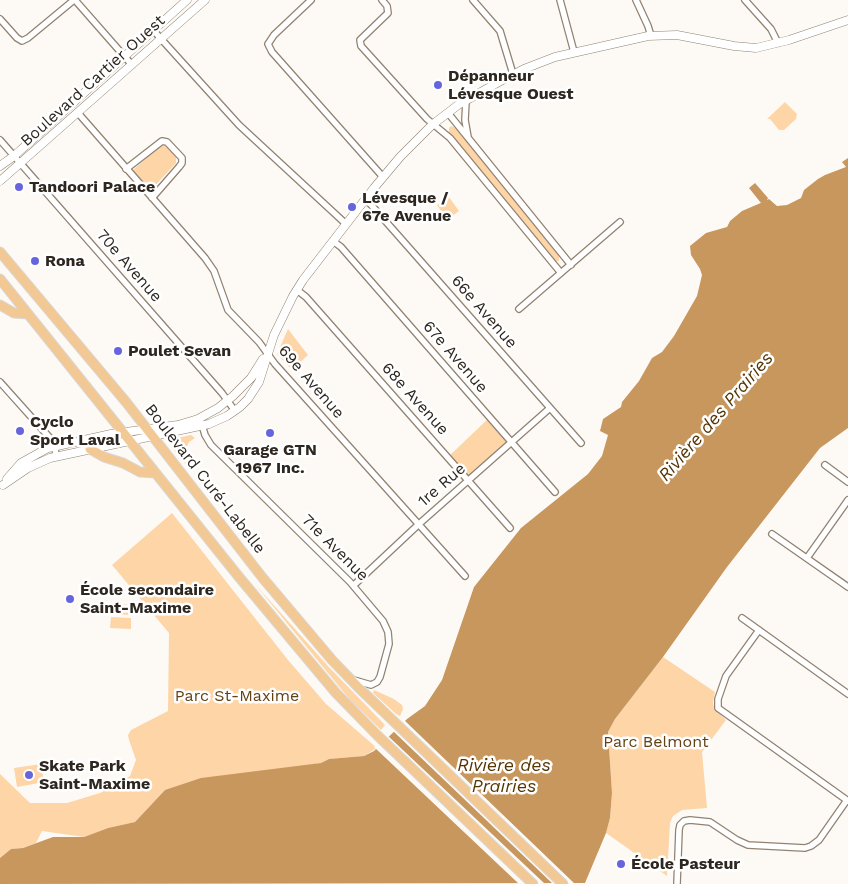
<!DOCTYPE html>
<html>
<head>
<meta charset="utf-8">
<style>
	body { margin:0 }
	canvas { display:block; background:#fdfaf6 }
</style>
</head>
<body>
<canvas width="848" height="884"></canvas>
<script>
const c = document.querySelector('canvas').getContext('2d');
c.lineJoin = 'round';
function fillPath(path, color) { c.fillStyle = color; c.fill(path, 'evenodd'); }
const toPath = rows => new Path2D(rows.map(r => 'M' + r).join(''));
function strokePath(path, color, width, dash) { c.strokeStyle = color; c.lineWidth = width; c.lineCap = dash ? 'butt' : 'round'; c.setLineDash(dash || []); c.stroke(path); }
function drawText(font, color, halo, rows, align = 'center') {
  c.font = font + ' "Work Sans",sans-serif'; c.lineWidth = 5; c.setLineDash([]); c.textBaseline = 'middle'; c.strokeStyle = halo; c.fillStyle = color; for (const [text, x, y, turn = 0] of rows) {
    c.save(); c.translate(x, y); c.rotate((+turn || 0) * Math.PI / 180); c.textAlign = isNaN(turn) ? turn : align; if (halo) c.strokeText(text, 0, 0); c.fillText(text, 0, 0); c.restore();
  }
}
fillPath(toPath([
	[785,102,797,114,796,119,784,130,779,130,770,119,767,119],
	[451,126,456,128,559,255,559,261,554,261,449,133,449,128],
	[161,145,168,147,176,157,176,163,153,188,148,190,133,172,134,169],
	[449,197,459,211,447,220,437,205],
	[288,329,308,355,292,370,277,354],
	[489,418,511,443,469,480,448,457],
	[191,435,195,438,189,442,186,448,188,467,174,450,173,445,174,441,178,438],
	[172,513,288,660,326,704,377,748,364,756,329,759,321,763,165,790,135,822,108,828,84,837,42,831,36,843,23,848,11,849,0,858,0,774,30,803,67,803,100,793,130,776,136,760,129,740,128,735,131,730,168,711,169,633,112,565],
	[254,583,328,666,385,725,381,730,350,700],
	[111,604,132,605,131,615,111,614],
	[111,617,131,618,131,629,110,628],
	[663,657,715,692,713,702,714,708,726,720,702,752,707,808,682,810,673,816,670,823,667,876,606,833,610,818,612,793,608,732,615,719],
	[374,690,394,699,402,705,403,709,400,716,396,714,373,693],
	[41,764,44,782,17,787,14,768]
]), '#fdd5a7');
fillPath(toPath([
	[848,158,848,428,820,448,727,567,663,657,615,719,608,732,612,793,610,818,606,833,585,883,0,884,0,858,11,849,23,848,53,837,84,837,108,828,135,822,165,790,201,778,321,763,329,759,364,756,374,751,407,719,425,706,442,680,474,587,521,528,588,474,602,456,608,435,600,431,603,419,621,407,622,402,639,381,652,358,662,352,674,336,697,296,702,275,700,269,691,255,690,246,706,233,727,227,730,221,742,211,763,202,761,203,749,188,755,183,768,198,767,200,769,199,777,206,787,205,801,198,804,190,818,179,825,175,846,167,842,162]
]), '#c8975d');
fillPath(toPath([
	[403,719,575,884,553,884,392,730],
	[387,735,545,884,519,884,374,747]
]), '#fdfaf6');
const minor = toPath([
	[75,0,132,65],
	[311,0,274,35,268,44,272,52,383,177],
	[382,0,387,6,388,13,360,40,361,46,427,119,450,138,561,273],
	[473,0,500,31,513,74],
	[560,0,574,52],
	[636,0,648,26,651,36],
	[745,0,771,29,778,43],
	[0,19,17,38,22,41,28,38,74,0],
	[153,30,239,125,346,224],
	[466,101,465,120,468,137],
	[78,113,205,258,214,271,228,310,259,342,275,364,465,576],
	[448,113,571,265],
	[0,140,222,393,235,411],
	[126,169,162,141,167,142,182,158,182,163,179,167,152,198],
	[366,199,581,443],
	[333,241,341,247,555,492],
	[297,290,306,297,510,528],
	[519,309,620,222],
	[0,382,50,438,55,446,56,457],
	[202,425,205,435,211,445,350,582,383,621,388,632,389,644,380,677,377,682,371,685,354,680],
	[825,465,848,482],
	[772,534,848,587],
	[807,558,848,500],
	[354,585,419,524,550,408],
	[742,618,848,694],
	[759,630,726,676,718,699,718,708,848,801],
	[677,884,679,830,680,825,684,821,690,820,710,822,737,840,748,845,805,848,811,846,819,840,847,800]
]);
const tertiary = toPath([
	[0,166,14,156,187,0],
	[0,181,205,0],
	[7,479,21,463,48,448,111,434,178,425,198,419,218,408,233,396,251,378,263,359],
	[3,485,28,468,50,458,209,424,227,416,240,407,248,399,259,382,274,335,293,296,303,280,374,188,400,157,432,125,458,105,497,83,524,69,555,57,648,36,677,35,734,46,756,48,789,40,848,20]
]);
const primary = toPath([
	[0,252,126,402,262,577,332,660,359,688,563,884],
	[0,279,239,577,336,693,377,735,533,884],
	[0,305,14,313,28,314],
	[90,449,104,457,123,463,140,472,155,473]
]);
strokePath(minor, '#918271', 8);
strokePath(tertiary, '#918271', 9);
strokePath(primary, '#d9d8d7', 11);
strokePath(minor, '#fff', 5.5);
strokePath(tertiary, '#fff', 8);
strokePath(primary, '#f2c994', 9);
for (const [x, y, r, color] of [
	[438,85,5,"#6765de"],
	[19,187,5,"#6765de"],
	[352,207,5,"#6765de"],
	[35,261,5,"#6765de"],
	[118,351,5,"#6765de"],
	[20,431,5,"#6765de"],
	[270,433,5,"#6765de"],
	[70,599,5,"#6765de"],
	[29,775,5,"#6765de"],
	[621,864,5,"#6765de"]
]) { const dot = new Path2D(); dot.arc(x, y, r, 0, 2 * Math.PI); c.fillStyle = color; c.fill(dot); strokePath(dot, '#fff', 2); }
drawText('bold 16px', '#2e2720', '#fff', [
	["Dépanneur",448,76],
	["Lévesque Ouest",448,94],
	["Tandoori Palace",29,187],
	["Lévesque /",362,198],
	["67e Avenue",362,216],
	["Rona",45,261],
	["Poulet Sevan",128,351],
	["Cyclo",30,422],
	["Sport Laval",30,440],
	["Garage GTN",270,450,"center"],
	["1967 Inc.",270,468,"center"],
	["École secondaire",80,590],
	["Saint-Maxime",80,608],
	["Skate Park",39,766],
	["Saint-Maxime",39,784],
	["École Pasteur",631,864]
], 'left');
drawText('16px', '#2e2720', '#fff', [
	["Boulevard Cartier Ouest",93,81,-42],
	["70e Avenue",129,266,49],
	["66e Avenue",484,312,49],
	["67e Avenue",455,357,49],
	["69e Avenue",311,382,49],
	["68e Avenue",415,399,48],
	["Boulevard Curé-Labelle",205,479,52],
	["1re Rue",442,485,-41],
	["71e Avenue",335,548,45]
]);
drawText('16px', '#634114', '#fff', [
	["Parc St-Maxime",237,696],
	["Parc Belmont",656,742]
]);
drawText('italic 18px', '#563504', '#fff', [
	["Rivière des Prairies",716,417,-49],
	["Rivière des",504,766],
	["Prairies",504,787]
]);
</script>
</body>
</html>
